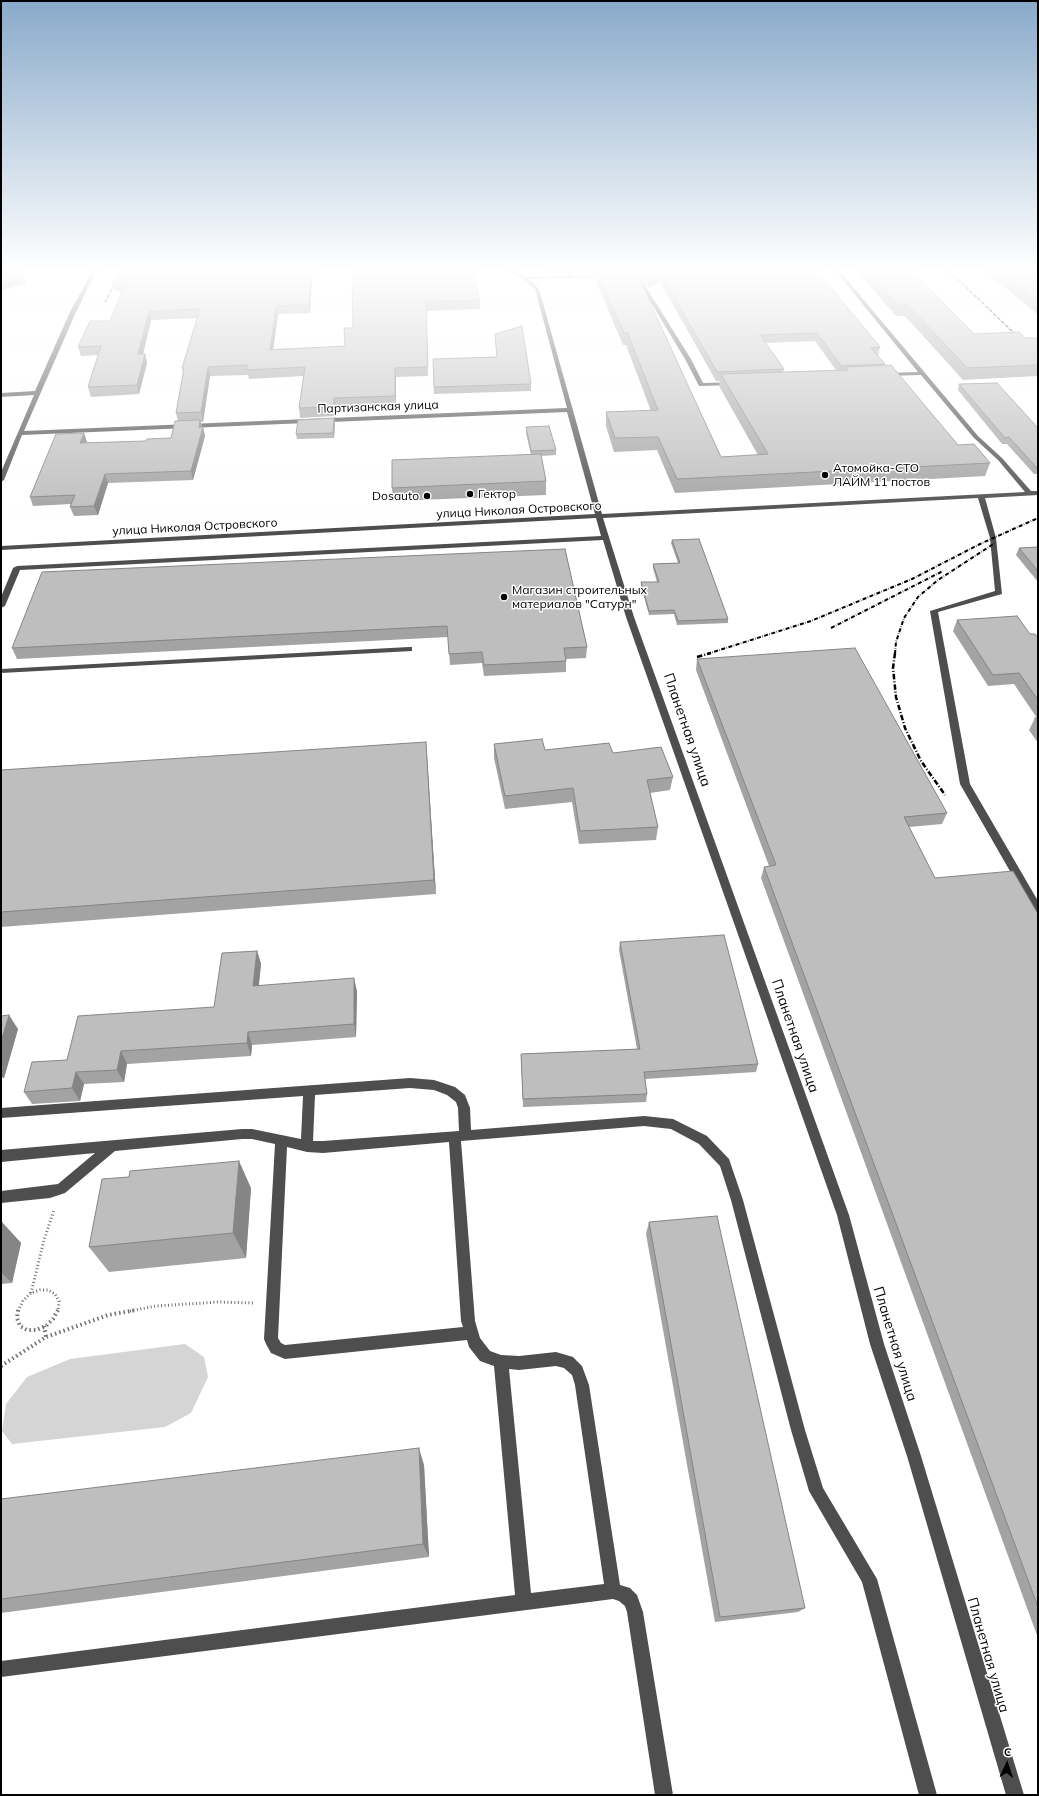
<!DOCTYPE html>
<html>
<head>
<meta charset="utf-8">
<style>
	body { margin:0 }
	#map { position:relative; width:1039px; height:1796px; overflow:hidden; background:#fff; font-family:Mulish,sans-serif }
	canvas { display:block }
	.frame { position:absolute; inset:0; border:2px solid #000; pointer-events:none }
	.north { position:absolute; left:987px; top:1744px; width:40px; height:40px; -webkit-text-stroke:3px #fff; paint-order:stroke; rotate:3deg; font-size:11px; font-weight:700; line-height:16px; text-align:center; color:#000 }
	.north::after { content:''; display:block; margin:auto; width:14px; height:18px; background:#000; clip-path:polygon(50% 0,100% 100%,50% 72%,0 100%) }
</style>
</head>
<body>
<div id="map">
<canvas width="1039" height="1796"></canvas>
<div class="frame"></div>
<div class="north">С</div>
</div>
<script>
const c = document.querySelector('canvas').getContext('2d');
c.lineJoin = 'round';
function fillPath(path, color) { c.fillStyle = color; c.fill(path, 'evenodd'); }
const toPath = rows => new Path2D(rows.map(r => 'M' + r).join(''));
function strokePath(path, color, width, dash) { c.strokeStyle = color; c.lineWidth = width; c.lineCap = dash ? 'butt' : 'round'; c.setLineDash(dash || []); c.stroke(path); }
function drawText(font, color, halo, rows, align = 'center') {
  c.font = font + ' Mulish,sans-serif'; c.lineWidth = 3; c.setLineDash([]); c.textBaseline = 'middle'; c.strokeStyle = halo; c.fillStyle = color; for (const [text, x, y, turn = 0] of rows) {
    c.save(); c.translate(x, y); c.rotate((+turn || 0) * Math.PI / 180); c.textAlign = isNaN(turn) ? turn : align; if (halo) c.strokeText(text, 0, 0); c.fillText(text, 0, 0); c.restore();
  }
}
fillPath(toPath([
	[185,1344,204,1357,208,1377,191,1413,165,1427,12,1444,2,1431,6,1404,27,1377,70,1359]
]), '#d5d5d5');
strokePath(toPath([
	[31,1293,44,1240,54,1210],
	[18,1311,23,1301,31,1293,40,1290,48,1290,55,1294,59,1301,58,1311],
	[130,1311,156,1306,218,1302,254,1303]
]), '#707070', 3, [1, 2.5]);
strokePath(toPath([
	[18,1310,17,1318,20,1326,27,1330,36,1330,46,1326,53,1319,58,1310],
	[44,1326,46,1337],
	[1,1366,46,1337,108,1315,136,1310]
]), '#707070', 4, [1.5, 3]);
fillPath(toPath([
	[94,268,98,268,76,312,24,431,567,408,535,289,523,279,503,268,508,268,526,277,568,276,566,268,570,268,573,276,608,275,610,276,608,277,529,279,539,289,602,514,1025,492,998,460,974,438,921,375,884,376,883,375,886,373,918,372,833,268,837,268,978,436,1002,458,1031,491,1038,491,1038,495,985,498,996,538,1002,594,938,612,970,784,1038,901,1038,914,1034,913,960,784,930,611,995,591,990,538,978,498,603,518,634,617,849,1215,884,1344,921,1456,1024,1795,1006,1795,907,1456,870,1344,837,1215,626,617,603,540,20,570,5,606,1,608,1,597,13,568,17,566,601,536,596,518,1,550,1,546,595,514,567,412,22,435,4,480,1,482,1,472,34,395,1,397,1,393,35,391,70,312,94,268],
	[630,268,634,268,691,359,703,383,733,382,736,384,735,385,699,386,685,359,630,268],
	[409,647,412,647,412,651,1,673,1,669,409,647],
	[410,1078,434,1080,455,1087,465,1095,470,1108,471,1130,644,1116,673,1119,707,1136,729,1159,743,1200,805,1430,823,1488,877,1579,937,1795,919,1795,862,1582,809,1491,791,1430,731,1200,720,1166,699,1144,671,1129,644,1126,461,1141,475,1321,480,1338,490,1351,501,1355,519,1356,556,1352,573,1357,582,1366,589,1385,620,1585,630,1588,637,1595,643,1612,673,1795,655,1795,627,1612,625,1606,619,1601,613,1599,1,1677,1,1661,515,1595,494,1366,480,1361,469,1347,467,1340,285,1359,271,1353,266,1344,264,1339,275,1144,252,1139,242,1139,115,1151,65,1193,50,1198,1,1203,1,1191,58,1184,95,1153,1,1162,1,1150,242,1129,252,1129,301,1139,303,1096,1,1118,1,1108,410,1078],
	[410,1088,434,1090,447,1095,456,1102,458,1108,459,1131,323,1141,313,1141,315,1095,410,1088],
	[449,1142,461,1321,463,1327,285,1345,281,1343,278,1338,287,1147,307,1152,323,1153,449,1142],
	[556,1366,564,1368,572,1375,575,1385,604,1584,531,1593,509,1369,519,1370,556,1366]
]), '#4e4e4e');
strokePath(toPath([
	[946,268,1038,356],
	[105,302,123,268]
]), '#000', 1.5, [3, 1, 0.5, 1]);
strokePath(toPath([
	[831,628,943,571],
	[707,654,811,621,912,579,980,544,1038,518],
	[895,654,896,642,904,618,918,597,938,580,995,543]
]), '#000', 2, [4, 1.5, 0.5, 1.5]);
strokePath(toPath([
	[895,653,893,668,896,697,905,728,921,761,945,795],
	[697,657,711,653]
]), '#000', 2.5, [5.5, 2, 1, 2]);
fillPath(toPath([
	[313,268,310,313,278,314,273,349,345,346,353,328,352,268,480,300,480,309,426,311,428,376,396,377,396,405,335,407,335,416,300,418,299,408,303,376,249,379,248,375,210,376,203,422,201,422,202,427,203,427,205,436,193,480,108,483,98,515,74,516,70,507,71,504,33,506,30,497,84,433,87,442,86,443,146,441,171,438,178,421,176,413,183,373,182,368,197,318,151,320,143,354,145,354,147,363,139,394,91,397,88,387,98,355,81,356,78,347,110,321,123,291,115,291,113,283],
	[542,268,566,268,565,272,544,273],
	[571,268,815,268,880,347,878,356,885,364,884,366,958,445,990,463,985,476,675,493,657,450,614,452,606,426,606,412,651,411,626,345,623,345,595,279,595,274,592,274,591,271,573,272],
	[643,280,648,288,660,282,716,381,720,381,719,386,758,455,721,457,642,286],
	[815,341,836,370,783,372,784,369,765,343],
	[859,268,909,268,974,334,1025,338,1038,338,1038,376,963,380,905,316,896,316,858,272],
	[980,268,1038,268,1038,315,1023,302],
	[495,334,531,384,531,391,434,394,433,359,497,357],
	[959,384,1038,428,1038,474,1034,474,1007,444,1002,444,958,390],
	[334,418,335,423,334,438,297,439,296,434],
	[526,427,556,450,556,455,541,456,546,481,546,495,393,501,392,488,531,455,526,433],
	[672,540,728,619,728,623,677,625,674,614,649,615,641,586,641,582,657,582,653,568,653,564,678,563,671,543],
	[1038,547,1038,582,1016,555,1019,548],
	[565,549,587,647,586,658,566,659,566,672,484,676,482,663,450,665,448,637,17,659,12,648],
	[957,620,1030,634,1038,638,1038,743,1029,730,1035,718,1037,718,1014,684,988,686,953,631],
	[697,659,947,813,942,824,909,827,935,878,1038,914,1038,1638,761,878,764,867,769,866,696,670],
	[494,744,545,750,613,753,673,777,670,790,650,793,658,827,656,840,579,844,572,802,505,809,494,758],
	[427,757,436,894,1,927,1,770],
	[620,942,758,1064,756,1072,645,1079,647,1094,646,1102,523,1107,521,1054,637,1049,619,950],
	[257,951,261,964,259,985,357,991,356,1037,252,1045,251,1056,127,1064,124,1082,84,1084,80,1101,32,1104,24,1092,67,1060,214,1007],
	[1,1016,18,1029,4,1078,1,1078],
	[251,1188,246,1258,109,1272,89,1247],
	[1,1221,21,1243,12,1283,1,1284],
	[649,1222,805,1608,798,1612,715,1622,646,1234],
	[424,1465,429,1557,1,1613,1,1499]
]), '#a3a3a3');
fillPath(toPath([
	[311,268,313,268,310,313,309,304],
	[661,274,660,282,648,288,649,280],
	[24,277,26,284,1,290,1,282],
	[643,279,642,291,640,281],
	[276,306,278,314,272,359,270,350],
	[149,311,151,320,141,363,138,354],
	[145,354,147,363,139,394,137,385],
	[208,367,210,376,203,422,201,412],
	[395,368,396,377,396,405,395,396],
	[334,398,335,407,335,416,334,407],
	[334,418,335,423,334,438,333,433],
	[200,420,202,429,203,427,205,436,193,480,191,471],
	[84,433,87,442,83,452,80,443],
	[105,474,108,483,98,515,94,506],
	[426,742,427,757,436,894,434,880],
	[257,951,261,964,257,999,253,986],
	[354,978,357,991,356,1037,354,1024],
	[9,1015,18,1029,4,1078,1,1074,1,1042],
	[248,1032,252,1045,251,1056,247,1043],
	[121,1051,127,1064,124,1082,117,1070],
	[76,1072,84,1084,80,1101,72,1088],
	[239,1161,251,1188,246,1258,233,1233],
	[1,1221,21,1243,12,1283,1,1272],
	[419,1448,424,1465,429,1557,423,1544]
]), '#858585');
const building = toPath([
	[1,268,14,268,24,277,1,282,1,268],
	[122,268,311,268,309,304,276,306,270,350,345,346,344,328,353,328,352,268,472,268,480,300,426,302,428,367,395,368,395,396,334,398,334,407,299,408,305,367,247,370,247,365,208,367,201,412,176,413,184,368,182,368,200,309,149,311,138,354,145,354,137,385,88,387,101,346,78,347,90,321,110,321,126,282,113,283,122,268],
	[595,268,636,268,643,279,640,281,721,457,768,454,721,374,848,370,846,367,891,365,958,445,974,444,990,463,677,479,658,437,615,438,606,412,658,410,627,332,624,333,595,268],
	[640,268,815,268,880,347,871,348,885,364,841,366,817,333,760,335,784,369,717,372,661,274,649,280,640,268],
	[865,268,909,268,974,334,1019,332,1025,338,1038,338,1038,365,967,368,908,305,899,306,865,268],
	[996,268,1038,268,1038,302,1026,292,996,268],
	[522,326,531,384,434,387,433,359,497,357,495,334,522,326],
	[997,383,1038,428,1038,467,1036,467,1009,437,1005,438,959,384,997,383],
	[334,418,333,433,296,434,298,420,334,418],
	[200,420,199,428,203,427,191,471,105,474,94,506,70,507,75,495,30,497,56,434,84,433,80,443,146,441,147,439,171,438,175,421,200,420],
	[549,426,556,450,531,451,526,427,549,426],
	[541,454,546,481,392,488,392,460,541,454],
	[699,539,728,619,678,621,674,610,649,611,641,582,659,582,653,564,680,563,672,540,699,539],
	[1038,547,1038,571,1019,548,1038,547],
	[565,549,587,647,564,648,566,661,484,665,482,652,449,654,447,626,12,648,42,572,565,549],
	[1017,616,1030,634,1035,634,1038,638,1038,700,1019,673,993,675,957,620,1017,616],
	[855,648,947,813,904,817,935,878,1013,871,1038,914,1038,1607,764,867,776,865,697,659,855,648],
	[1035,718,1038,718,1038,723,1035,718],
	[542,739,545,750,609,743,613,753,661,747,673,777,647,780,658,827,580,831,573,788,505,796,494,744,542,739],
	[426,742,434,880,1,912,1,770,426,742],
	[724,935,758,1064,644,1072,647,1094,523,1099,521,1054,640,1049,620,942,724,935],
	[257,951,253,986,354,978,354,1024,248,1032,247,1043,121,1051,117,1070,76,1072,72,1088,24,1092,32,1062,67,1060,78,1016,214,1007,222,953,257,951],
	[9,1015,1,1042,1,1016,9,1015],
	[239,1161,233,1233,89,1247,102,1179,129,1177,130,1171,239,1161],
	[717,1216,805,1608,720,1617,649,1222,717,1216],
	[419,1448,423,1544,1,1599,1,1499,419,1448]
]);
fillPath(building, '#bebebe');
strokePath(building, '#858585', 1);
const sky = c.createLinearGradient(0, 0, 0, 519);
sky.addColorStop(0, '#89aaca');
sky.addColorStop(0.52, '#fff');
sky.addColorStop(1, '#ffffff00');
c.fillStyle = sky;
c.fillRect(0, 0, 1039, 519);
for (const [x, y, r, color] of [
	[825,475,4,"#000"],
	[470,494,4,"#000"],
	[427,496,4,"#000"],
	[504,597,4,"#000"]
]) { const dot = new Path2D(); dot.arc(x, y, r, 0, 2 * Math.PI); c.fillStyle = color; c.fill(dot); strokePath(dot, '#fff', 1.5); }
drawText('12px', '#000', '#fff', [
	["Партизанская улица",378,407,-2],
	["улица Николая Островского",519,510,-3],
	["улица Николая Островского",195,527,-3]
]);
drawText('12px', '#000', '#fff', [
	["Атомойка-СТО",833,468],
	["ЛАЙМ 11 постов",833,482],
	["Гектор",478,494],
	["Dosauto",419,496,"right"],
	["Магазин строительных",512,590],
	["материалов \"Сатурн\"",512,604]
], 'left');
drawText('14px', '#000', '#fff', [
	["Планетная улица",687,730,71],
	["Планетная улица",795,1036,71],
	["Планетная улица",895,1344,73],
	["Планетная улица",988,1655,74]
]);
</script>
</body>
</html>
